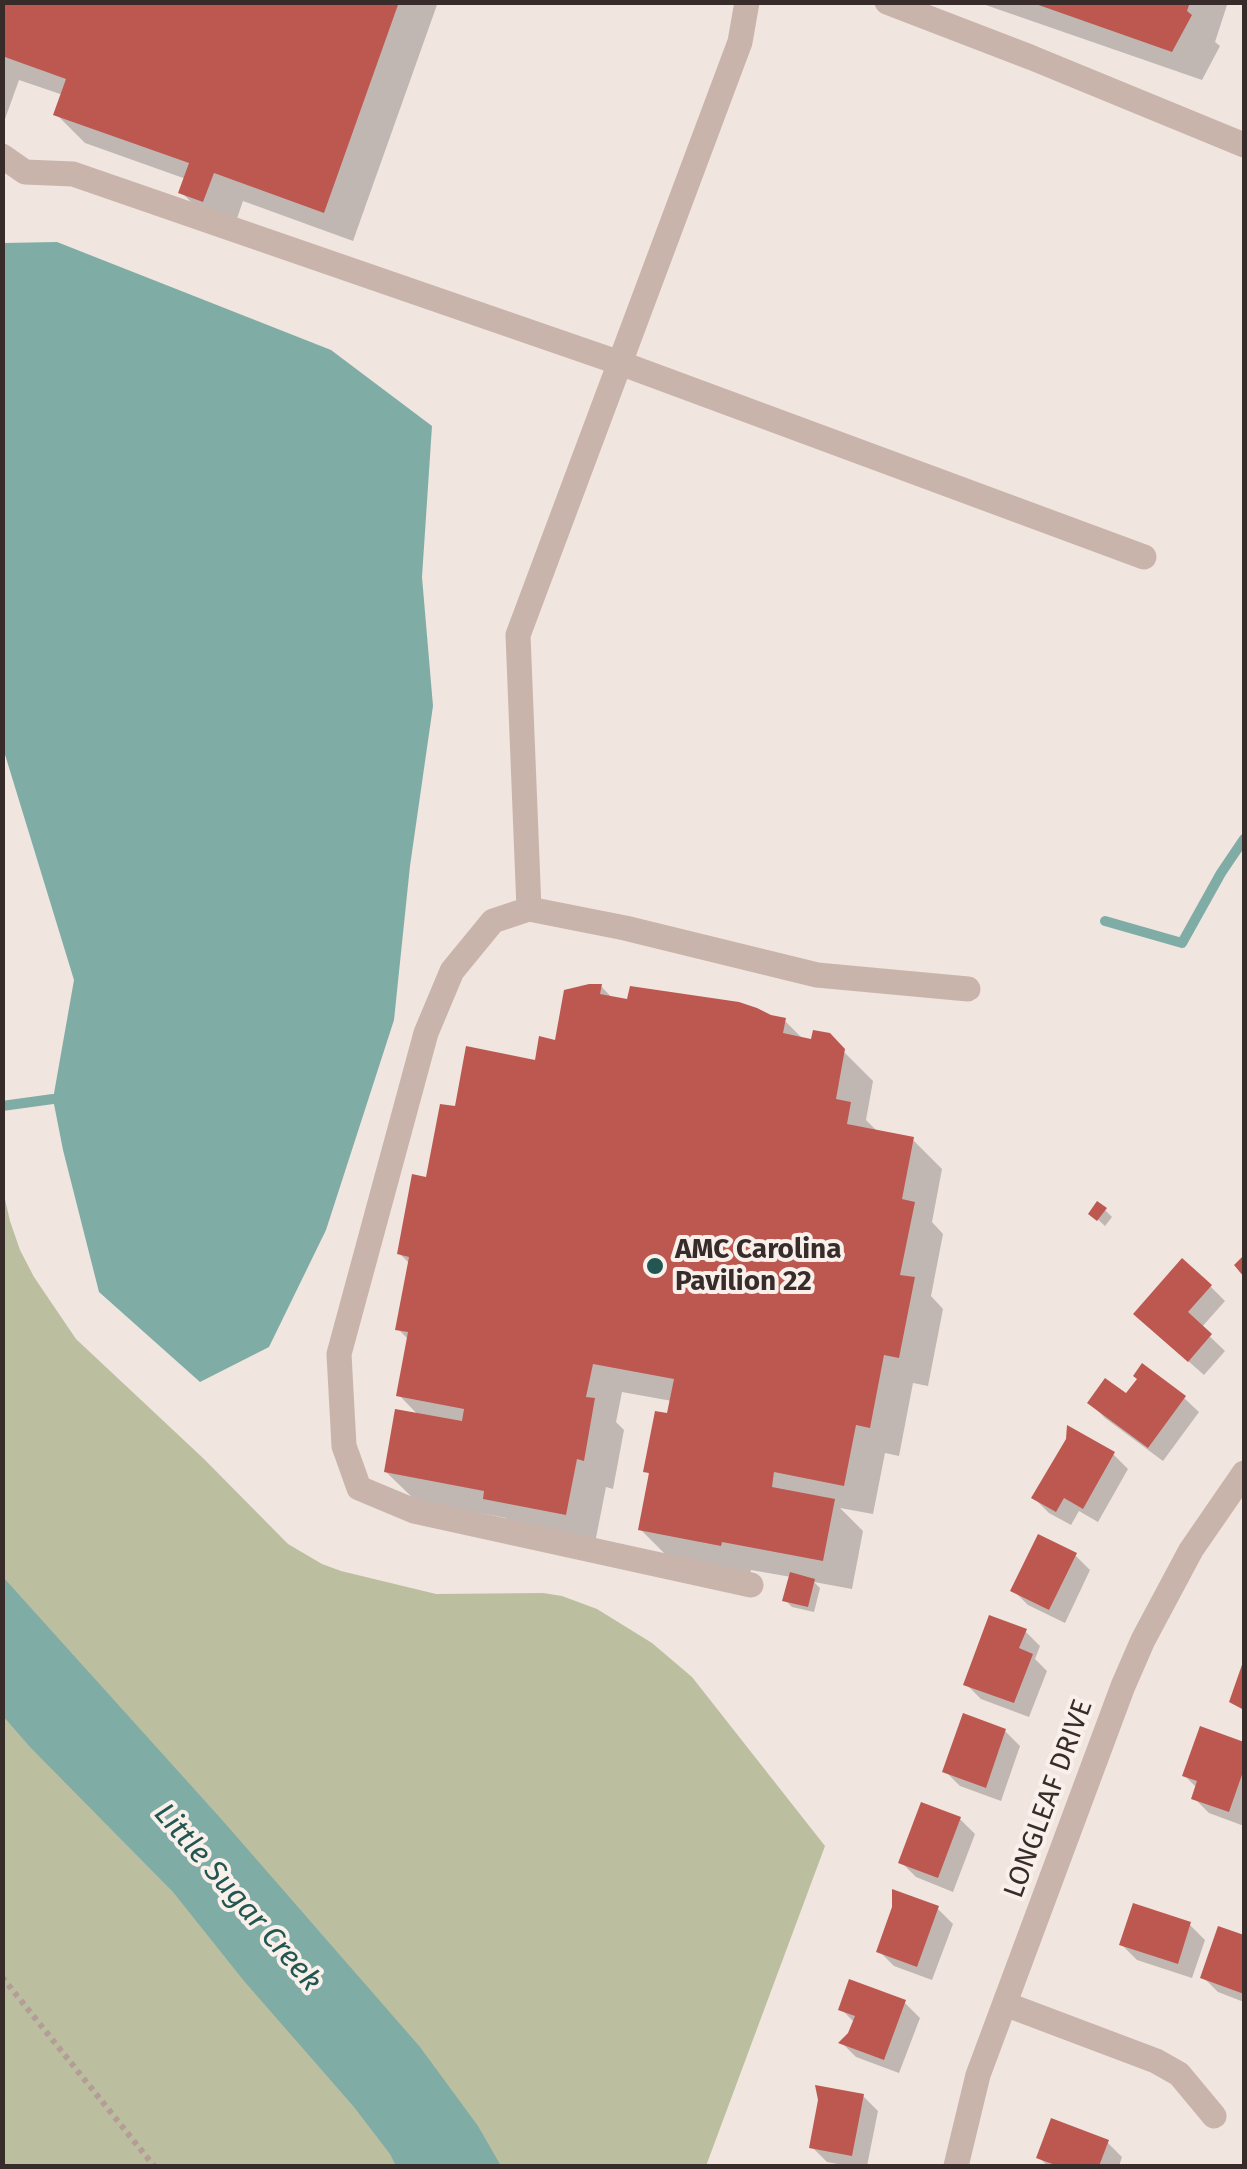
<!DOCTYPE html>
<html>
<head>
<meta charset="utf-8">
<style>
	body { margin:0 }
	#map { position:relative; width:1247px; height:2169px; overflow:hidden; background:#f1e5df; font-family:"Fira Sans",sans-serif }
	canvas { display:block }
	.frame { position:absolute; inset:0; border:5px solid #372c2a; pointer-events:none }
</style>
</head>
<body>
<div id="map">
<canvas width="1247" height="2169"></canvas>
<div class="frame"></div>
</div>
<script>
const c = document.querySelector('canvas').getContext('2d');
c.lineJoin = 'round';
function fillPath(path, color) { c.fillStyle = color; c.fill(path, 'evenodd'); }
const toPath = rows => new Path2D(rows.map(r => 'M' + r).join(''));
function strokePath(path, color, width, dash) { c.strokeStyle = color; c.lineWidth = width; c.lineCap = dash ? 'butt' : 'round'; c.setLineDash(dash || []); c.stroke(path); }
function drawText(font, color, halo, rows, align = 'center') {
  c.font = font + ' "Fira Sans",sans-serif'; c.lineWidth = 8; c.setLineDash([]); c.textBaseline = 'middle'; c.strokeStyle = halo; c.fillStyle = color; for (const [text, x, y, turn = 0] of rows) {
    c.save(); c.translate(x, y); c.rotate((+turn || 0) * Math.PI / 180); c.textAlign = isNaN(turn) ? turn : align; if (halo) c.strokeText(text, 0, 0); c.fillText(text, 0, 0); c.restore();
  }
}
fillPath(toPath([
	[2,1186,10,1221,20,1250,34,1277,76,1339,204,1459,288,1544,322,1564,341,1571,436,1594,543,1593,562,1596,597,1609,652,1643,692,1677,825,1846,706,2166,3,2166]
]), '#bbbfa0');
fillPath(toPath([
	[57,242,331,350,432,426,422,577,433,706,410,866,394,1020,326,1230,269,1347,200,1382,99,1292,63,1150,53,1099,74,980,3,748,3,243],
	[3,1577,223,1821,420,2047,478,2126,501,2166,396,2166,390,2154,354,2107,244,1981,173,1892,30,1747,3,1716]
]), '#80aca6');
fillPath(toPath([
	[2,2,438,2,353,241,243,201,233,230,211,222,181,192,186,179,85,143,56,114,63,95,19,80,5,119,2,119],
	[977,2,1228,2,1215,42,1220,46,1202,80],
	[601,986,614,1000,785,1021,804,1040,813,1042,828,1036,873,1081,866,1120,879,1133,912,1139,942,1169,932,1222,943,1234,931,1296,943,1309,928,1386,913,1383,899,1456,885,1453,873,1514,840,1508,863,1531,852,1589,814,1582,820,1588,814,1612,792,1607,785,1600,791,1577,751,1570,750,1574,670,1559,641,1530,651,1476,646,1471,669,1416,672,1401,622,1392,616,1422,624,1430,613,1489,606,1487,595,1543,515,1527,506,1518,416,1501,386,1472,419,1416,399,1395,409,1340,398,1329,410,1264,400,1254,456,1109,537,1063,557,1043],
	[1105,1210,1112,1217,1105,1226,1091,1213],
	[1210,1286,1225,1301,1201,1328,1225,1351,1204,1375,1151,1328],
	[1127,1397,1184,1398,1199,1412,1163,1461,1105,1418,1090,1403],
	[1113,1454,1128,1469,1098,1522,1079,1511,1071,1525,1049,1513,1034,1498],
	[1075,1555,1090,1570,1065,1623,1028,1605,1013,1590],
	[1025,1631,1040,1646,1035,1659,1047,1671,1029,1717,981,1699,966,1684],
	[1201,1729,1244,1744,1244,1826,1209,1813,1194,1798,1197,1788,1185,1776],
	[1005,1731,1020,1746,1001,1801,960,1786,945,1771],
	[960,1819,975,1834,953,1892,916,1877,901,1862],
	[938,1909,953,1924,932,1980,894,1966,879,1951],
	[1190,1925,1205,1940,1192,1978,1137,1960,1122,1945],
	[1220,1929,1244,1938,1244,2002,1218,1992,1203,1977],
	[905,2003,920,2018,899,2073,856,2057,842,2043,855,2023,841,2009],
	[863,2096,878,2111,867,2166,849,2166,827,2162,812,2147],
	[1107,2142,1122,2157,1119,2166,1048,2166,1039,2158]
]), '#0003');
strokePath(toPath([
	[1105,921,1182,943,1221,873,1244,839],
	[2,1106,53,1099]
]), '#80aca6', 10);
fillPath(toPath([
	[2,2,399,2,324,213,214,173,203,202,178,193,189,163,53,115,66,79,2,56],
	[1030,2,1190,2,1187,11,1192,15,1172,52],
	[589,984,602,984,600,994,627,999,630,986,739,1002,757,1008,771,1015,786,1018,783,1033,811,1039,813,1030,830,1033,845,1049,836,1099,851,1102,847,1124,914,1137,902,1199,915,1202,900,1275,915,1277,899,1358,884,1355,870,1428,856,1425,844,1486,774,1472,772,1487,835,1499,823,1561,722,1542,721,1546,638,1530,649,1473,643,1472,655,1411,667,1413,674,1379,593,1364,586,1397,595,1398,584,1461,577,1459,566,1515,483,1499,484,1491,384,1472,395,1409,462,1421,464,1409,396,1396,408,1332,395,1330,409,1257,397,1254,412,1174,426,1177,440,1104,455,1106,466,1046,535,1060,539,1036,555,1040,564,990],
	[1097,1201,1107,1208,1097,1221,1088,1214],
	[1244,1255,1244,1277,1234,1265],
	[1182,1258,1212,1285,1188,1312,1212,1334,1188,1362,1133,1314],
	[1142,1363,1186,1396,1148,1448,1087,1403,1105,1378,1126,1393,1137,1379,1133,1376],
	[1067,1425,1115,1452,1083,1509,1064,1498,1056,1512,1031,1498,1066,1439],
	[1038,1534,1077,1553,1049,1610,1010,1591],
	[790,1572,815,1579,808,1607,782,1601],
	[989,1615,1027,1629,1019,1648,1033,1654,1014,1703,963,1685],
	[1244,1659,1244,1710,1229,1702],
	[963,1713,1006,1729,986,1788,942,1772],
	[1200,1726,1244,1742,1244,1769,1229,1812,1191,1799,1197,1781,1182,1776],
	[921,1802,961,1817,938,1878,898,1863],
	[892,1889,939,1906,917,1967,876,1952,892,1907],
	[1133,1903,1191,1922,1178,1964,1119,1945],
	[1218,1926,1244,1935,1244,1994,1200,1978],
	[849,1979,906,2000,884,2060,838,2043,848,2033,855,2016,838,2010],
	[815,2085,864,2094,852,2156,809,2148,818,2100],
	[1051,2118,1109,2140,1099,2166,1058,2166,1036,2158]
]), '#bd5851');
strokePath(toPath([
	[2,1977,154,2166]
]), '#b49d96', 6, [5, 5]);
strokePath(toPath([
	[887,2,1030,57,1244,145],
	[2,156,25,172,73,174,620,363,1144,557],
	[529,909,518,635,740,42,747,2],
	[751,1585,414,1511,359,1488,344,1446,339,1354,426,1033,452,971,493,921,529,909,625,928,817,975,968,989],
	[1005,2004,1156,2061,1179,2074,1214,2116],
	[956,2166,978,2075,1123,1686,1143,1640,1191,1550,1244,1473]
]), '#c9b4ac', 25);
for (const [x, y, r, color] of [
	[655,1266,10,"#225650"]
]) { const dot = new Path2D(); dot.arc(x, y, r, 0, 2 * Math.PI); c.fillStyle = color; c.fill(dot); strokePath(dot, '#f9f0eb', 4); }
drawText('bold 28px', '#372c2a', '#f9f0eb', [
	["AMC Carolina",675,1250],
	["Pavilion 22",675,1282]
], 'left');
drawText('28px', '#372c2a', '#f9f0eb', [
	["LONGLEAF DRIVE",1049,1799,-70]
]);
drawText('italic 30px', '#225650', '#f9f0eb', [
	["Little Sugar Creek",237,1898,49]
]);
</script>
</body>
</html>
